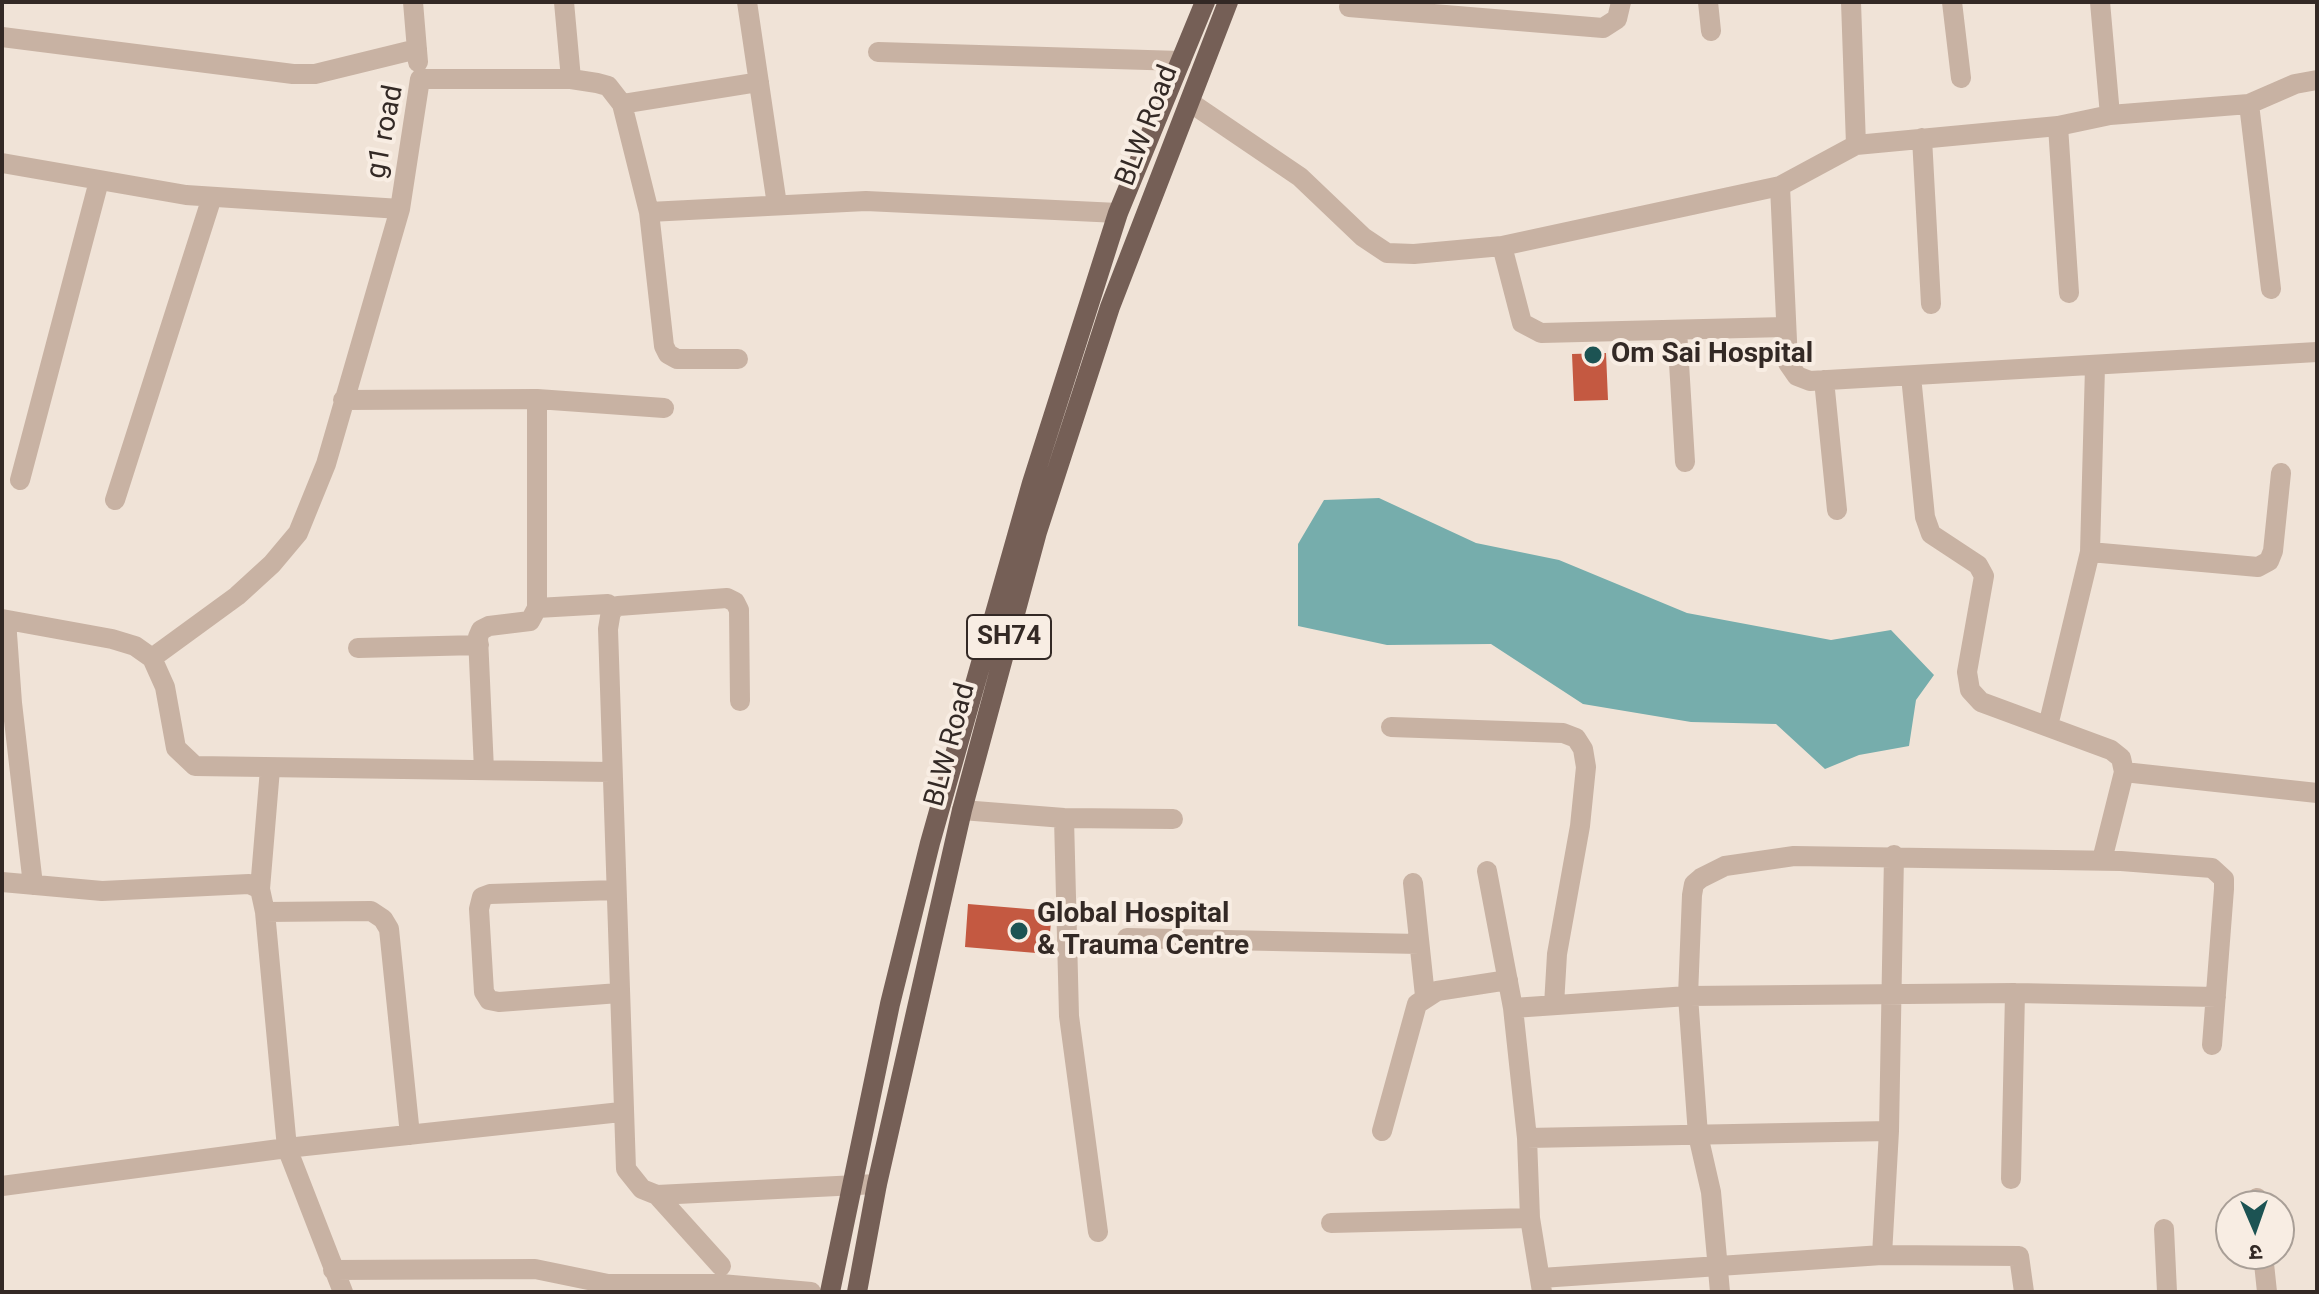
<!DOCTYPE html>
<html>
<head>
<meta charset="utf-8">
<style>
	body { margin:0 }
	#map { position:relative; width:2319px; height:1294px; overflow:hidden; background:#f0e3d7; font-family:Roboto,"Noto Sans Devanagari",sans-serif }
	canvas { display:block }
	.frame { position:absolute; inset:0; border:4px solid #332925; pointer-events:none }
	.north { position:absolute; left:2215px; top:1190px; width:80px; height:80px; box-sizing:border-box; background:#f8ede3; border:2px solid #a99f97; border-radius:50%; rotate:178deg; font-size:22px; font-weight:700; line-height:32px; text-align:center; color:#332925 }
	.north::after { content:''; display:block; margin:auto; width:28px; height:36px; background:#1c5353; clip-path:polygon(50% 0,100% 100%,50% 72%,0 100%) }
</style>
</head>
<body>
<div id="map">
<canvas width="2319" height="1294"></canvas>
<div class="frame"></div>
<div class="north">उ</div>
</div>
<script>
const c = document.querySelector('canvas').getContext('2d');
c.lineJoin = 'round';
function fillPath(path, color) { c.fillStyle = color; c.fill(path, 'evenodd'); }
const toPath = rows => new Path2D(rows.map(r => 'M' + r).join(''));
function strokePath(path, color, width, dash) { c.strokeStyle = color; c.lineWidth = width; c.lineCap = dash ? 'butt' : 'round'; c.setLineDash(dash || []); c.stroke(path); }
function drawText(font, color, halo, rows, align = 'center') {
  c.font = font + ' Roboto,sans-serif'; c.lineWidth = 8; c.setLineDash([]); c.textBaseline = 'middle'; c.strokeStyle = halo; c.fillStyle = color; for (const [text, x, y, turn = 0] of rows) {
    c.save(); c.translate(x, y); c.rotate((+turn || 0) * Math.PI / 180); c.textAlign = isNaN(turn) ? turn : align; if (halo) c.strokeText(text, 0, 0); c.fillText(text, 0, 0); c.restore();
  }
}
fillPath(toPath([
	[1379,498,1476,543,1559,560,1687,613,1831,640,1891,630,1934,675,1916,700,1909,746,1859,755,1825,769,1776,724,1691,722,1583,704,1491,644,1387,645,1298,626,1298,544,1324,500]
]), '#76adac');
fillPath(toPath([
	[1606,353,1608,400,1574,401,1572,354],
	[968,904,1052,911,1048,954,965,947]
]), '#c45941');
strokePath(toPath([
	[413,2,418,62],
	[564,2,571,79],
	[747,2,777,205],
	[1708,2,1711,31],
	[1851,2,1856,145],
	[1952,2,1961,78],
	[2100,2,2110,115],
	[1349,7,1603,28,1617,19,1621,2],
	[2,37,293,74,315,74,417,49],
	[878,52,1181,61],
	[1191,103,1300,177,1363,237,1387,253,1414,254,1502,246,1780,186,1856,145,2058,126,2110,115,2249,104,2295,84,2317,80],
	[622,104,759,82],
	[2249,104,2271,289],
	[2058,126,2069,293],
	[1922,138,1931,304],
	[2,163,186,195,400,209,420,79,571,79,597,83,608,86,622,104,649,212,664,346,668,354,677,359,738,359],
	[1780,186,1788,363,1797,376,1810,381,2317,352],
	[649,212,866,201,1118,213],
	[1502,246,1522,323,1541,333,1785,327],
	[1677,330,1685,462],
	[1911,376,1925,517,1931,534,1978,565,1984,576,1967,672,1970,690,1981,702,2111,750,2121,758,2124,772,2102,860],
	[1824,380,1837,510],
	[343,400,537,399,664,408],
	[20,480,99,181],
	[115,500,212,197],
	[2090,552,2258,567,2269,561,2273,551,2281,473],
	[537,608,608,604],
	[2,619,112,639,135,646,152,658,165,687,176,748,195,766,611,772],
	[6,620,12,703,33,885],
	[358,648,479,645],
	[152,658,237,596,272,564,298,533,326,464,400,209],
	[740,701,739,610,735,602,727,598,618,606,611,611,608,629,626,1169,642,1189,657,1195,877,1184],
	[2048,726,2090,552,2095,367],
	[1391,727,1563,733,1576,738,1583,749,1586,767,1580,826,1557,954,1554,1005],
	[484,770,478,637,481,630,489,626,530,621,537,608,537,399],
	[2124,772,2317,793],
	[962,810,1064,818,1173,819],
	[1064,818,1069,1016,1098,1232],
	[1894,855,1889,1131,1882,1255,2019,1256,2024,1292],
	[1487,871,1513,1008,1527,1138,1530,1218,1542,1292],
	[2,882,102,891,249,884,260,889,265,912,287,1148,343,1292],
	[1413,883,1425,996],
	[260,889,270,769],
	[615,890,490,894,482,897,479,909,484,992,489,1000,499,1002,619,993],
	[265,912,371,911,383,919,389,929,410,1135],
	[1127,938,1419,944],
	[1513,1008,1688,996,2015,993,2216,997],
	[1382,1131,1417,1004,1437,991,1508,980],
	[1527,1138,1889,1131],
	[2011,1179,2015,993],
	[2,1186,287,1148,621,1112],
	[657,1195,721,1266],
	[2257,1198,2258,1206],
	[1331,1223,1530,1218],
	[2164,1229,2167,1292],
	[2263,1254,2267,1292],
	[333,1270,535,1269,608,1284,721,1284,811,1292],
	[1541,1278,1882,1255],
	[1720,1292,1711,1192,1698,1135,1688,996,1692,895,1694,884,1701,878,1725,866,1794,856,2121,861,2212,868,2224,879,2224,889,2212,1045]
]), '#c8b2a3', 20);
strokePath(toPath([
	[830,1292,890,1004,930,843,1032,483,1118,213,1205,2],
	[857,1292,877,1184,962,810,1037,532,1110,307,1228,2]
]), '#755f56', 20);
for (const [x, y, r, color] of [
	[1593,355,10,"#1c5353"],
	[1019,931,10,"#1c5353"]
]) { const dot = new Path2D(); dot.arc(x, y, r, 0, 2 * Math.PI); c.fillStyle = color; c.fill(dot); strokePath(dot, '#f8ede3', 3); }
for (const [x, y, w] of [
	[1009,637,84]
]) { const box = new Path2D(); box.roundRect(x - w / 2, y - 22, w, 44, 6); c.fillStyle = '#f8ede3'; c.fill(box); strokePath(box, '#332925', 2); }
drawText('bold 26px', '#332925', null, [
	["SH74",1009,637]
]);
drawText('28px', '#332925', '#f8ede3', [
	["BLW Road",1148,126,-69],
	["g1 road",386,132,-79],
	["BLW Road",951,745,-75]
]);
drawText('bold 28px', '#332925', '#f8ede3', [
	["Om Sai Hospital",1611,355],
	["Global Hospital",1037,915],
	["& Trauma Centre",1037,947]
], 'left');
</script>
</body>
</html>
